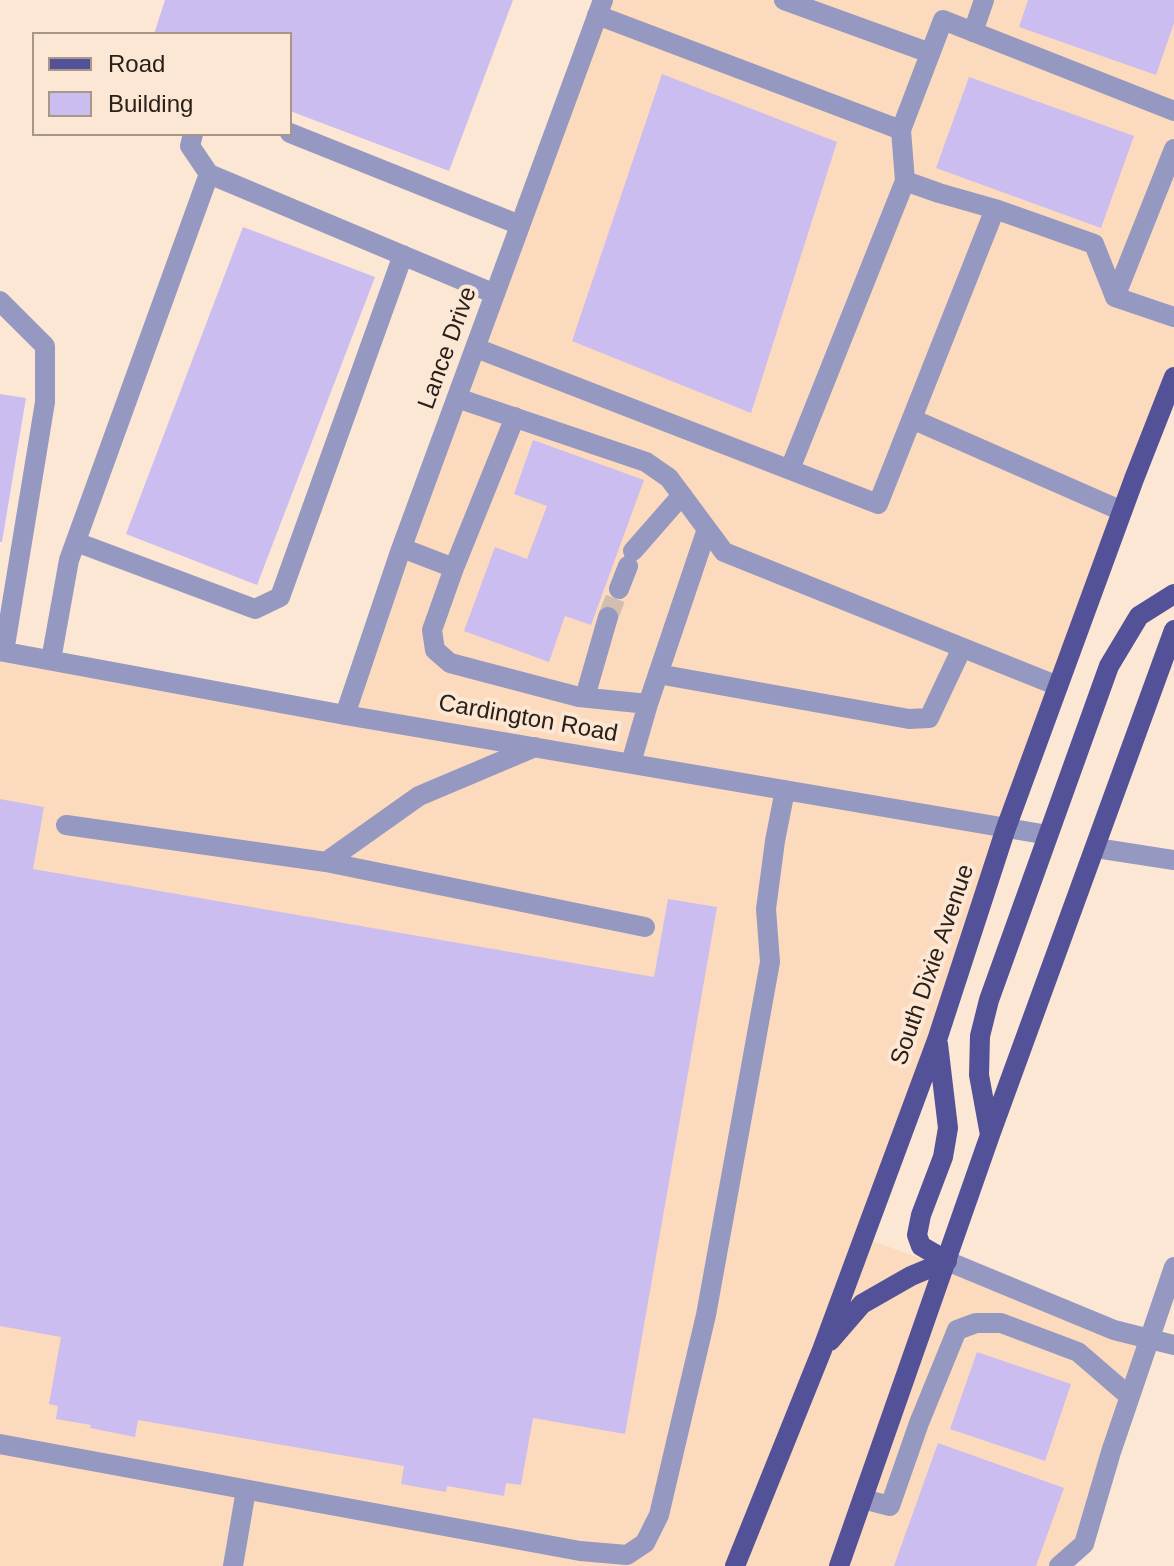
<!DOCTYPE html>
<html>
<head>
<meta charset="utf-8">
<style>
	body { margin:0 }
	#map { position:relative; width:1174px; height:1566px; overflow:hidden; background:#fce6d4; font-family:Arial,sans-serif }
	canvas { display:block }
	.legend { position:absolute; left:32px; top:32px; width:260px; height:104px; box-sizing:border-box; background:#fce6d4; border:2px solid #a89789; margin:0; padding:10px 14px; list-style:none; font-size:24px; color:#2a2018 }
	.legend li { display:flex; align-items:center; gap:16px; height:40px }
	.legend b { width:40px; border:2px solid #a89789 }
</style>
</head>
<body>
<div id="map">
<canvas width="1174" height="1566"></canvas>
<ul class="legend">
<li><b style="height:10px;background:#535198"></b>Road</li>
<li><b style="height:22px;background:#ccbdf0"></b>Building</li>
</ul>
</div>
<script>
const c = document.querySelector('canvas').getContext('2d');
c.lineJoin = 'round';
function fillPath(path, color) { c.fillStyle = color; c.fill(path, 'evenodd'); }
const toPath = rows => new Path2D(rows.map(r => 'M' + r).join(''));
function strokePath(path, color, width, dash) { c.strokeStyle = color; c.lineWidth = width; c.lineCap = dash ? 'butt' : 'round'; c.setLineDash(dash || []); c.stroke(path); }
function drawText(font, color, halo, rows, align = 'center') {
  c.font = font + ' Arial,sans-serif'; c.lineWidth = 8; c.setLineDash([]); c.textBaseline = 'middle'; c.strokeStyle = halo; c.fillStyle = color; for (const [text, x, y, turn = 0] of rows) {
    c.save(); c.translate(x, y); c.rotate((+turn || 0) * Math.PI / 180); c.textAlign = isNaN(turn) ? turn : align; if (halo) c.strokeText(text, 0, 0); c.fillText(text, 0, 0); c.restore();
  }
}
fillPath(toPath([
	[610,0,1174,0,1174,389,863,1238,1149,1338,1065,1566,0,1566,0,651,345,714]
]), '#fcdabd');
fillPath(toPath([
	[165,0,513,0,449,171,290,111,290,34,154,34],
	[1028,0,1174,0,1174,23,1156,75,1019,27],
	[662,74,837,142,751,413,572,341],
	[969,77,1134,136,1101,228,936,168],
	[243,227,375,277,257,585,126,534],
	[0,394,26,398,2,542,0,542],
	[533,440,644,480,591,625,565,616,549,662,464,631,495,547,527,559,547,506,514,494],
	[0,799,44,807,33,869,654,977,668,899,717,907,625,1434,533,1418,521,1485,506,1483,504,1496,447,1486,446,1492,401,1484,404,1466,138,1420,135,1437,90,1428,91,1425,56,1419,58,1406,49,1404,61,1337,0,1326],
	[977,1352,1071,1384,1045,1461,950,1429],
	[938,1443,1064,1488,1036,1566,894,1566]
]), '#ccbdf0');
strokePath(toPath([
	[608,617,619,589]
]), '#d2beae', 20, [20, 10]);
strokePath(toPath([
	[784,0,930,53],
	[597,15,901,130,943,20,1174,111],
	[973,32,984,0],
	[290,133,520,225],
	[193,134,190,146,209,174],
	[905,181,939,193,995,209],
	[1115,297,1174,149],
	[0,301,45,346,45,402,4,652],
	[476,348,878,504,995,209,1094,244,1115,297,1174,317],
	[457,398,646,462,669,478,724,552,1058,686],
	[515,417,454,568,432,630,435,650,450,663,579,697,648,704,707,529],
	[912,419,1122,511],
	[790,469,905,181,901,130],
	[76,542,255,609,280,597,403,255],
	[402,548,454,568],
	[633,551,682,495],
	[619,589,628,566],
	[0,651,345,715,1048,835],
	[51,660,69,560,209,174,495,294],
	[658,674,909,719,929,718,962,648],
	[585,697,608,617],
	[345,715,400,552,603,0],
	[631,763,648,704],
	[66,825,326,862,419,796,535,747],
	[1096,848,1174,860],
	[326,862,645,927],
	[947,1261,1114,1330,1174,1345],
	[0,1444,580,1551,627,1555,645,1543,659,1515,706,1315,770,962,766,909,775,841,785,790],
	[863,1499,890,1506,919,1423,957,1330,976,1323,1001,1323,1078,1352,1129,1396],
	[233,1566,246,1490],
	[1059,1566,1084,1544,1111,1452,1174,1267]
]), '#9598c1', 20);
strokePath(toPath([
	[938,1044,948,1128,943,1157,921,1215,917,1235,921,1246,947,1261],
	[990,1135,979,1075,980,1036,989,1000,1109,666,1139,616,1174,594],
	[830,1341,862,1304,911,1276,947,1261],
	[735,1566,822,1350,937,1040,1006,828,1134,479,1174,377],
	[839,1566,990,1135,1174,630]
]), '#535198', 20);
drawText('24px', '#2a2018', '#fce6d4', [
	["Lance Drive",448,348,-70],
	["Cardington Road",528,719,10],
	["South Dixie Avenue",933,965,-71]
]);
</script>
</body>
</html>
